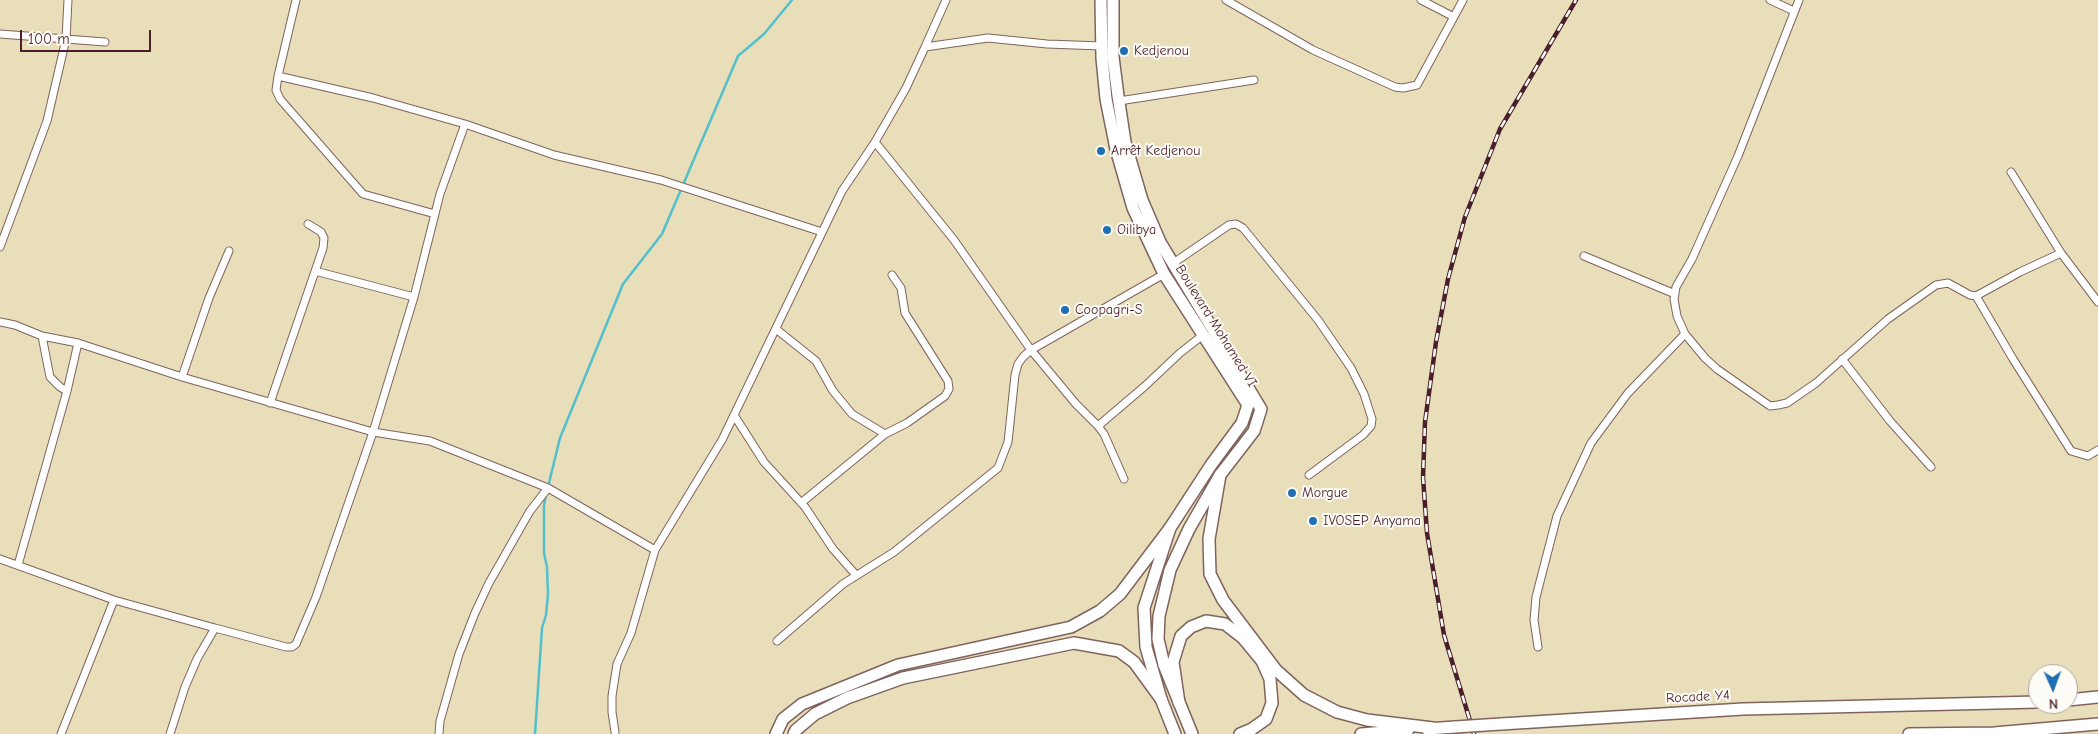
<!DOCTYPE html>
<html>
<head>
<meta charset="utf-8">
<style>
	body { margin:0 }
	#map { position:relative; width:2098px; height:734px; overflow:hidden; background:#e8deb9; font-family:"Comic Neue",sans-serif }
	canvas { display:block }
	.north { position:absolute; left:2028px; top:664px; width:50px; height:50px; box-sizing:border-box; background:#fdfcf7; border:1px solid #b5a4a5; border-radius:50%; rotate:178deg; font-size:14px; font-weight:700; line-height:20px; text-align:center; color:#4a1f2b }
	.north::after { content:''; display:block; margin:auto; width:18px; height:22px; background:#1f6fb2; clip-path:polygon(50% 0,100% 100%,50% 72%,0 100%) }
	.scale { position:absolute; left:20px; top:30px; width:131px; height:22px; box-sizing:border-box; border:2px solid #4a1f2b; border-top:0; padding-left:6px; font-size:15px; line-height:18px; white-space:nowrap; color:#4a1f2b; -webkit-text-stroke:4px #fdfcf7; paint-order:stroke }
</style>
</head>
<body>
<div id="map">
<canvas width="2098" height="734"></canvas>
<div class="north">N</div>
<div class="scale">100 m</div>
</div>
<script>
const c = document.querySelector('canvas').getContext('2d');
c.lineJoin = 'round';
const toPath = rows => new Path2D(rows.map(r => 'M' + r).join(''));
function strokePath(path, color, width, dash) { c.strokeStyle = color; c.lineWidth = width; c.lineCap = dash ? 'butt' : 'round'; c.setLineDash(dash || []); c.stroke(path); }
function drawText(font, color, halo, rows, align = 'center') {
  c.font = font + ' "Comic Neue",sans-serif'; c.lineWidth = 4; c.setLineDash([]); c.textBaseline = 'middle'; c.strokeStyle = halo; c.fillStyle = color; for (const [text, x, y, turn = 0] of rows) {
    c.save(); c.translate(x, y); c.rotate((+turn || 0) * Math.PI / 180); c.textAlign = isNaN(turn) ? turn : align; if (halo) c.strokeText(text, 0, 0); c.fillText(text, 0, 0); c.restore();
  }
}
strokePath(toPath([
	[548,487,560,438,623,284,662,234,738,56,764,34,792,0],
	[535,734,542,628,546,615,548,594,547,567,544,553,544,505,546,495]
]), '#53bfcd', 2.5);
const minor = toPath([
	[296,0,278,76,276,90,280,99,363,194,435,214],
	[1226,0,1313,50,1395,87,1403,88,1417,85,1463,0],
	[1421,0,1454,17],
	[1770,0,1794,11],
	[1799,0,1738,156,1692,259,1676,287,1674,299,1677,316,1685,334,1705,358,1717,369,1770,406,1778,405,1787,403,1816,383,1888,319,1936,285,1948,283,1970,295,1976,296,2020,272,2061,253],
	[0,34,105,42],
	[925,47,946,0],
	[278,76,373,98,465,124,554,155,661,180,822,232],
	[1119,101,1254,80],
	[875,142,954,240,1031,350,1076,404,1098,426],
	[2011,172,2061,253,2098,302],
	[0,247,47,121,66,39,68,0],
	[1584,256,1675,294],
	[1172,264,1229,225,1236,224,1243,228,1318,320,1351,368,1364,394,1372,419,1371,426,1363,435,1309,475],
	[315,271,414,297],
	[1976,296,2013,359,2071,451,2088,456,2098,450],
	[0,322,15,325,42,336,78,343,182,377,373,432,430,441,548,488,655,550],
	[776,329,816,361,833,391,852,414,885,434],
	[42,336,50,377,60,387,67,391],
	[1842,359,1890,421,1931,467],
	[182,377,209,298,229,251],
	[270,403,323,248,324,238,321,232,308,224],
	[734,415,764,462,805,507,833,549,856,575],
	[1124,479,1104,434,1098,426,1145,386,1180,353,1203,335],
	[801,503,885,434,907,423,945,396,949,389,948,381,905,313,901,288,892,275],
	[0,559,114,600,215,628,197,659,185,687,170,734],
	[18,565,67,391,78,343],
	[215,628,286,647,292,647,296,644,316,597,373,432,414,297,440,194,465,124],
	[777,641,843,584,894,552,998,468,1008,442,1015,375,1018,364,1023,357,1031,350,1164,274],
	[1538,647,1534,620,1536,597,1557,516,1591,443,1628,393,1685,334],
	[615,732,612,712,612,696,617,664,631,633,655,550,722,440,842,191,875,142,906,88,925,47,988,38,1047,44,1102,46],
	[61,734,114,600],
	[439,734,440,721,459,654,475,613,489,583,530,511,548,488]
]);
const primary = toPath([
	[1101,0,1102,58,1106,99,1116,149,1133,208,1164,274,1248,405,1242,423,1211,465,1170,528,1144,608,1146,647,1161,699,1175,734],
	[1113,0,1113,57,1118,96,1125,142,1142,200,1160,242,1261,409,1254,431,1220,475,1189,529,1170,570,1159,616,1158,639,1164,665,1192,734]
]);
const trunk = toPath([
	[1220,475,1209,539,1210,574,1223,600,1276,670,1304,695,1337,712,1367,720,1433,728],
	[2068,700,2098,697],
	[1179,703,1173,662,1181,636,1191,627,1206,621,1225,624,1243,638,1262,661,1270,679,1272,703,1266,719,1252,729,1240,734],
	[1501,724,1743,709,2038,702],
	[1427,729,1455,727],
	[776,734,783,719,802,704,898,665,1071,627,1100,611,1120,594,1170,528],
	[794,734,796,730,815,714,847,698,903,678,1074,643,1119,651,1134,662,1161,699],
	[1361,734,1408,730],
	[1909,734,1994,733,2098,724]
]);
strokePath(minor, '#81625d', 9);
strokePath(primary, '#81625d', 14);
strokePath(trunk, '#81625d', 14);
strokePath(minor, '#fff', 7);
strokePath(primary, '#fff', 11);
strokePath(trunk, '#fff', 11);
const rail = toPath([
	[1474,734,1444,635,1427,533,1423,477,1425,422,1436,342,1448,279,1465,217,1500,129,1576,0]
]);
strokePath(rail, '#4a1f2b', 4.5);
strokePath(rail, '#fdfcf7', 2.5, [8]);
const trunkBridge = toPath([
	[1455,727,1501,724]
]);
strokePath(trunkBridge, '#81625d', 14, []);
strokePath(trunkBridge, '#fff', 11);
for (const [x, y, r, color] of [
	[1124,51,5,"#1f6fb2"],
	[1101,151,5,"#1f6fb2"],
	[1107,230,5,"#1f6fb2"],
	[1065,310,5,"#1f6fb2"],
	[1292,493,5,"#1f6fb2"],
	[1313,521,5,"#1f6fb2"]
]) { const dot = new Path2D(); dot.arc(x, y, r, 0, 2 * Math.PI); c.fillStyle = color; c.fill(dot); strokePath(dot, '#fdfcf7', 2); }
drawText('14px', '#4a1f2b', '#fdfcf7', [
	["Kedjenou",1134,51],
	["Arrêt Kedjenou",1111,151],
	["Oilibya",1117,230],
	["Coopagri-S",1075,310],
	["Morgue",1302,493],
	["IVOSEP Anyama",1323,521]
], 'left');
drawText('14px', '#4a1f2b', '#fdfcf7', [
	["Boulevard Mohamed VI",1216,326,58],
	["Rocade Y4",1698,697,-3]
]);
</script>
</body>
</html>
